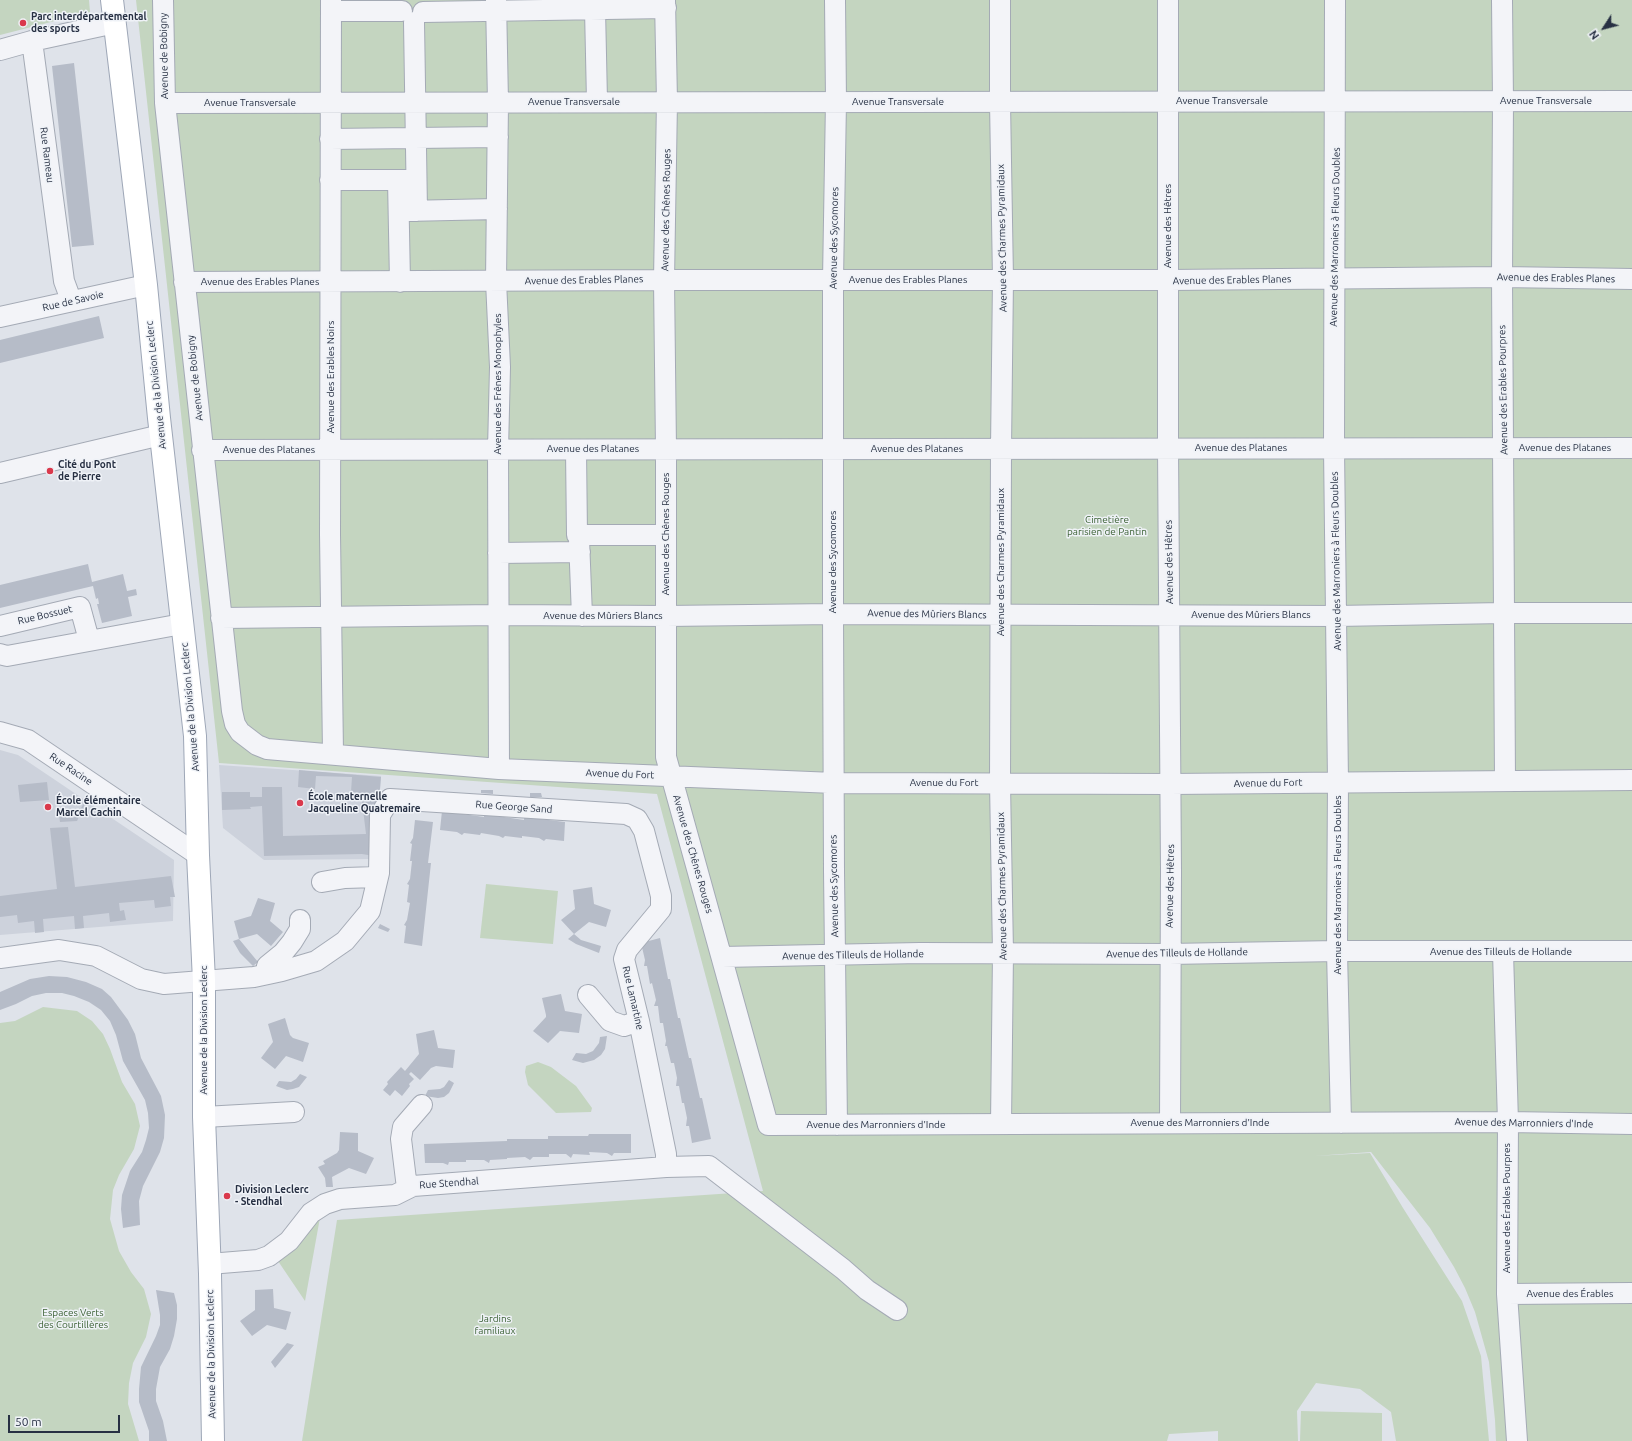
<!DOCTYPE html>
<html>
<head>
<meta charset="utf-8">
<style>
	body { margin:0 }
	#map { position:relative; width:1632px; height:1441px; overflow:hidden; background:#dfe3ea; font-family:Ubuntu,sans-serif }
	canvas { display:block }
	.north { position:absolute; left:1584px; top:8px; width:40px; height:40px; -webkit-text-stroke:3px #eff2f7; paint-order:stroke; rotate:234deg; font-size:11px; font-weight:700; line-height:16px; text-align:center; color:#273043 }
	.north::after { content:''; display:block; margin:auto; width:14px; height:18px; background:#273043; clip-path:polygon(50% 0,100% 100%,50% 72%,0 100%) }
	.scale { position:absolute; left:8px; top:1415px; width:112px; height:18px; box-sizing:border-box; border:2px solid #273043; border-top:0; padding-left:5px; font-size:12px; line-height:14px; white-space:nowrap; color:#273043; -webkit-text-stroke:3px #eff2f7; paint-order:stroke }
</style>
</head>
<body>
<div id="map">
<canvas width="1632" height="1441"></canvas>
<div class="north">N</div>
<div class="scale">50 m</div>
</div>
<script>
const c = document.querySelector('canvas').getContext('2d');
c.lineJoin = 'round';
function fillPath(path, color) { c.fillStyle = color; c.fill(path, 'evenodd'); }
const toPath = rows => new Path2D(rows.map(r => 'M' + r).join(''));
function strokePath(path, color, width, dash) { c.strokeStyle = color; c.lineWidth = width; c.lineCap = dash ? 'butt' : 'round'; c.setLineDash(dash || []); c.stroke(path); }
function drawText(font, color, halo, rows, align = 'center') {
  c.font = font + ' Ubuntu,sans-serif'; c.lineWidth = 3; c.setLineDash([]); c.textBaseline = 'middle'; c.strokeStyle = halo; c.fillStyle = color; for (const [text, x, y, turn = 0] of rows) {
    c.save(); c.translate(x, y); c.rotate((+turn || 0) * Math.PI / 180); c.textAlign = isNaN(turn) ? turn : align; if (halo) c.strokeText(text, 0, 0); c.fillText(text, 0, 0); c.restore();
  }
}
fillPath(toPath([
	[0,750,18,755,174,860,173,921,0,935],
	[219,765,381,776,376,859,264,860,223,828]
]), '#cdd2dc');
fillPath(toPath([
	[0,0,89,0,90,12,0,35],
	[136,0,1632,0,1632,1441,1496,1441,1495,1420,1489,1362,1475,1312,1465,1288,1454,1267,1430,1228,1371,1152,1314,1156,1370,1153,1403,1208,1462,1301,1481,1356,1489,1441,1396,1441,1391,1412,1360,1389,1316,1383,1297,1411,1298,1441,1218,1441,1218,1431,1169,1434,1167,1441,302,1441,337,1220,763,1191,657,794,219,763],
	[486,884,558,891,553,944,480,938],
	[43,1007,77,1011,92,1021,103,1034,110,1049,122,1082,135,1104,140,1126,134,1149,119,1175,113,1190,110,1219,119,1251,131,1272,144,1289,151,1314,146,1337,133,1363,129,1383,128,1404,139,1441,0,1441,0,1023,15,1021],
	[538,1062,551,1067,576,1086,592,1108,591,1112,556,1113,528,1085,525,1072,526,1066],
	[321,1212,305,1301,278,1261],
	[1301,1411,1382,1413,1382,1441,1300,1441]
]), '#c4d5c0');
fillPath(toPath([
	[74,63,94,245,72,247,52,66],
	[99,316,104,338,0,363,0,340],
	[88,564,92,582,123,574,127,591,136,589,137,595,128,597,132,616,102,623,97,604,99,604,98,598,96,599,93,586,0,608,0,585],
	[299,770,381,777,374,856,362,854,264,856,262,806,250,807,251,809,222,810,222,792,250,792,250,797,262,797,262,787,282,787,283,836,366,834,361,793,351,792,352,777,316,776,315,789,298,787],
	[47,782,49,800,20,802,18,785],
	[481,790,493,790,493,794,481,793],
	[530,793,541,793,542,797,530,797],
	[85,801,88,803,87,805,85,804,77,821,60,822,59,815,66,814,66,818,76,817],
	[442,811,484,817,484,814,524,820,524,817,565,822,564,841,546,839,544,841,539,838,522,836,522,838,505,836,503,838,499,836,481,833,480,835,464,833,462,835,457,832,440,830],
	[415,820,433,822,428,863,431,863,422,946,404,943,406,926,404,925,407,920,410,903,407,902,409,885,407,884,410,879,412,861,410,861,412,844,410,843,413,838],
	[68,827,75,887,171,876,175,897,170,897,171,906,155,908,154,900,119,903,120,911,124,910,126,920,110,922,109,913,83,916,84,928,75,929,74,916,43,919,44,932,35,933,34,921,18,923,17,915,0,917,0,896,57,889,50,828],
	[592,887,594,904,611,910,606,927,589,922,574,934,561,920,575,909,573,890],
	[258,898,275,903,270,921,283,932,271,946,257,934,239,939,258,962,253,966,240,953,233,941,239,939,234,921,251,916],
	[380,924,390,929,388,932,378,928],
	[574,934,581,940,601,946,599,953,576,944,568,939],
	[660,938,668,979,670,979,678,1018,680,1018,689,1058,691,1058,700,1098,702,1098,711,1139,692,1143,689,1126,686,1126,687,1118,684,1103,682,1103,679,1086,676,1086,677,1078,674,1063,671,1063,667,1046,665,1046,666,1041,663,1023,660,1023,658,1006,654,1006,656,1000,652,983,650,984,647,966,644,966,645,960,641,943],
	[49,976,67,977,86,982,102,989,111,997,128,1020,135,1034,141,1058,161,1096,165,1115,164,1138,160,1152,143,1186,139,1201,140,1225,123,1228,121,1209,122,1195,130,1171,142,1152,146,1140,149,1128,148,1113,145,1100,123,1061,116,1035,110,1021,101,1010,89,1002,74,996,62,993,46,993,32,996,16,1004,0,1010,0,992,30,979],
	[561,994,565,1011,582,1014,579,1033,560,1031,548,1043,533,1031,546,1017,546,1015,542,998],
	[285,1018,290,1035,293,1038,309,1043,303,1062,286,1056,275,1069,261,1058,273,1042,268,1024],
	[434,1030,438,1048,455,1050,453,1068,436,1066,431,1068,420,1080,411,1072,409,1074,414,1079,409,1084,410,1086,402,1096,395,1090,390,1096,383,1090,388,1084,387,1082,401,1067,405,1071,419,1054,416,1034],
	[607,1036,605,1049,601,1055,594,1060,583,1063,572,1060,576,1053,586,1054,593,1051,599,1043,600,1037],
	[300,1074,307,1077,299,1087,293,1089,287,1090,276,1086,279,1081,291,1082,296,1079],
	[449,1080,454,1083,449,1093,444,1097,438,1098,425,1096,428,1090,440,1089,444,1087],
	[340,1132,358,1133,358,1151,374,1158,366,1174,349,1168,332,1177,333,1187,326,1187,325,1178,318,1167,325,1164,323,1161,337,1153,339,1150],
	[589,1134,631,1134,631,1153,614,1153,612,1156,607,1153,589,1152,590,1155,573,1154,571,1158,566,1154,549,1154,549,1157,533,1157,530,1160,525,1157,507,1158,507,1159,490,1160,489,1163,484,1160,466,1160,466,1162,449,1162,448,1165,443,1163,425,1163,424,1144,507,1141,507,1139,548,1139,548,1136,588,1136],
	[273,1289,274,1308,291,1312,286,1330,267,1325,252,1336,240,1321,255,1310,255,1290],
	[156,1290,174,1293,177,1305,177,1319,174,1336,170,1349,160,1367,156,1389,156,1401,163,1421,167,1441,149,1441,149,1431,139,1402,139,1389,141,1367,156,1336,160,1325,160,1315],
	[287,1343,294,1345,275,1368,271,1362]
]), '#b6bcc8');
const minor = toPath([
	[163,0,165,103,232,711,235,724,240,732,257,745,267,749,499,769,834,783,1170,784,1632,780],
	[331,0,330,534,333,753],
	[496,0,498,102,496,281,500,367,498,450,499,769],
	[665,0,667,101,664,280,666,449,666,757,768,1125,1508,1122,1632,1124],
	[835,0,836,101,833,280,833,614,834,871,837,1125],
	[1000,0,1000,102,1003,279,1001,449,1000,783,1003,953,1001,1124],
	[1168,0,1168,448,1171,870,1170,1123],
	[1335,0,1334,448,1338,782,1337,951,1341,1123],
	[1502,0,1503,101,1502,277,1505,781],
	[595,9,597,101],
	[331,11,402,11],
	[423,12,666,8],
	[414,22,417,211],
	[32,41,64,281,71,300],
	[0,50,32,41,115,23],
	[165,103,1632,101],
	[330,139,498,137],
	[330,180,410,180],
	[398,180,400,282],
	[405,211,497,209],
	[184,282,664,280,1169,280,1502,277,1632,279],
	[0,317,146,285],
	[202,450,1632,448],
	[576,450,577,535,666,535],
	[0,473,161,435],
	[579,539,582,616],
	[498,553,580,552],
	[221,618,499,615,666,616,833,614,1337,616,1503,613,1632,613],
	[0,626,80,607,89,640],
	[0,654,7,656,182,624],
	[0,732,28,740,198,855],
	[322,882,345,878,377,877],
	[1503,952,1508,1122,1507,1294,1517,1441],
	[722,957,920,953,1169,954,1337,951,1632,951],
	[0,958,59,950,96,956,141,979,164,984,254,977,282,971,316,961,345,941,370,911,379,873,380,815,390,799,626,814,637,819,644,831,661,896,661,909,627,950,624,959,639,1021,666,1154,666,1167],
	[266,974,267,966,283,953,292,942,300,929,300,920],
	[588,995,610,1021,624,1026,639,1021],
	[204,1117,294,1112],
	[407,1188,401,1139,403,1127,422,1105],
	[209,1264,258,1260,269,1256,289,1241,311,1213,325,1204,340,1199,395,1195,413,1186,666,1167,709,1166,843,1269,867,1290,897,1310],
	[1507,1294,1632,1293]
]);
const major = toPath([
	[112,0,146,285,159,418,195,736,198,855,204,981,204,1117,210,1274,213,1441]
]);
strokePath(minor, '#a4aab5', 22);
strokePath(major, '#9ea7b7', 24);
strokePath(minor, '#f3f4f8', 20);
strokePath(major, '#fff', 22);
for (const [x, y, r, color] of [
	[23,23,4,"#da394c"],
	[50,471,4,"#da394c"],
	[300,803,4,"#da394c"],
	[48,807,4,"#da394c"],
	[227,1196,4,"#da394c"]
]) { const dot = new Path2D(); dot.arc(x, y, r, 0, 2 * Math.PI); c.fillStyle = color; c.fill(dot); strokePath(dot, '#eff2f7', 1.5); }
drawText('bold 10px', '#273043', '#eff2f7', [
	["Parc interdépartemental",31,17],
	["des sports",31,29],
	["Cité du Pont",58,465],
	["de Pierre",58,477],
	["École maternelle",308,797],
	["Jacqueline Quatremaire",308,809],
	["École élémentaire",56,801],
	["Marcel Cachin",56,813],
	["Division Leclerc",235,1190],
	["- Stendhal",235,1202]
], 'left');
drawText('10px', '#273043', '#eff2f7', [
	["Avenue de Bobigny",164,56,-91],
	["Avenue Transversale",1222,101],
	["Avenue Transversale",1546,101],
	["Avenue Transversale",574,102],
	["Avenue Transversale",898,102],
	["Avenue Transversale",250,103],
	["Rue Rameau",47,155,83],
	["Avenue des Chênes Rouges",666,210,-89],
	["Avenue des Hêtres",1168,226,-90],
	["Avenue des Marroniers à Fleurs Doubles",1335,237,-89],
	["Avenue des Sycomores",834,238,-89],
	["Avenue des Charmes Pyramidaux",1002,238,-91],
	["Avenue des Erables Planes",1556,278,1],
	["Avenue des Erables Planes",584,280,-1],
	["Avenue des Erables Planes",908,280],
	["Avenue des Erables Planes",1232,280,-1],
	["Avenue des Erables Planes",260,282],
	["Rue de Savoie",73,301,-13],
	["Avenue des Erables Noirs",331,377,-90],
	["Avenue de Bobigny",195,378,-96],
	["Avenue des Frênes Monophyles",498,384,-90],
	["Avenue de la Division Leclerc",156,385,-96],
	["Avenue des Erables Pourpres",1503,390,-91],
	["Avenue des Platanes",1241,448],
	["Avenue des Platanes",1565,448],
	["Avenue des Platanes",593,449],
	["Avenue des Platanes",917,449],
	["Avenue des Platanes",269,450],
	["Avenue des Chênes Rouges",666,534,-90],
	["Avenue des Marroniers à Fleurs Doubles",1336,561,-91],
	["Avenue des Sycomores",833,562,-90],
	["Avenue des Charmes Pyramidaux",1001,562,-90],
	["Avenue des Hêtres",1169,562,-91],
	["Avenue des Mûriers Blancs",927,614,1],
	["Rue Bossuet",45,615,-13],
	["Avenue des Mûriers Blancs",1251,615],
	["Avenue des Mûriers Blancs",603,616],
	["Avenue de la Division Leclerc",190,707,-95],
	["Rue Racine",71,769,34],
	["Avenue du Fort",620,774,2],
	["Avenue du Fort",944,783],
	["Avenue du Fort",1268,783,-1],
	["Rue George Sand",514,807,4],
	["Avenue des Chênes Rouges",693,854,74],
	["Avenue des Marroniers à Fleurs Doubles",1338,885,-90],
	["Avenue des Sycomores",834,886,-91],
	["Avenue des Charmes Pyramidaux",1002,886,-91],
	["Avenue des Hêtres",1170,886,-89],
	["Avenue des Tilleuls de Hollande",1501,952],
	["Avenue des Tilleuls de Hollande",1177,953,-1],
	["Avenue des Tilleuls de Hollande",853,955,-1],
	["Rue Lamartine",633,998,77],
	["Avenue de la Division Leclerc",204,1030,-90],
	["Avenue des Marronniers d'Inde",1200,1123],
	["Avenue des Marronniers d'Inde",1524,1123,1],
	["Avenue des Marronniers d'Inde",876,1125],
	["Rue Stendhal",449,1183,-4],
	["Avenue des Érables Pourpres",1507,1208,-90],
	["Avenue des Érables",1570,1294],
	["Avenue de la Division Leclerc",211,1354,-91]
]);
drawText('10px', '#3a6033', '#eff2f7', [
	["Cimetière",1107,520],
	["parisien de Pantin",1107,532],
	["Espaces Verts",73,1313],
	["des Courtillères",73,1325],
	["Jardins",495,1319],
	["familiaux",495,1331]
]);
</script>
</body>
</html>
